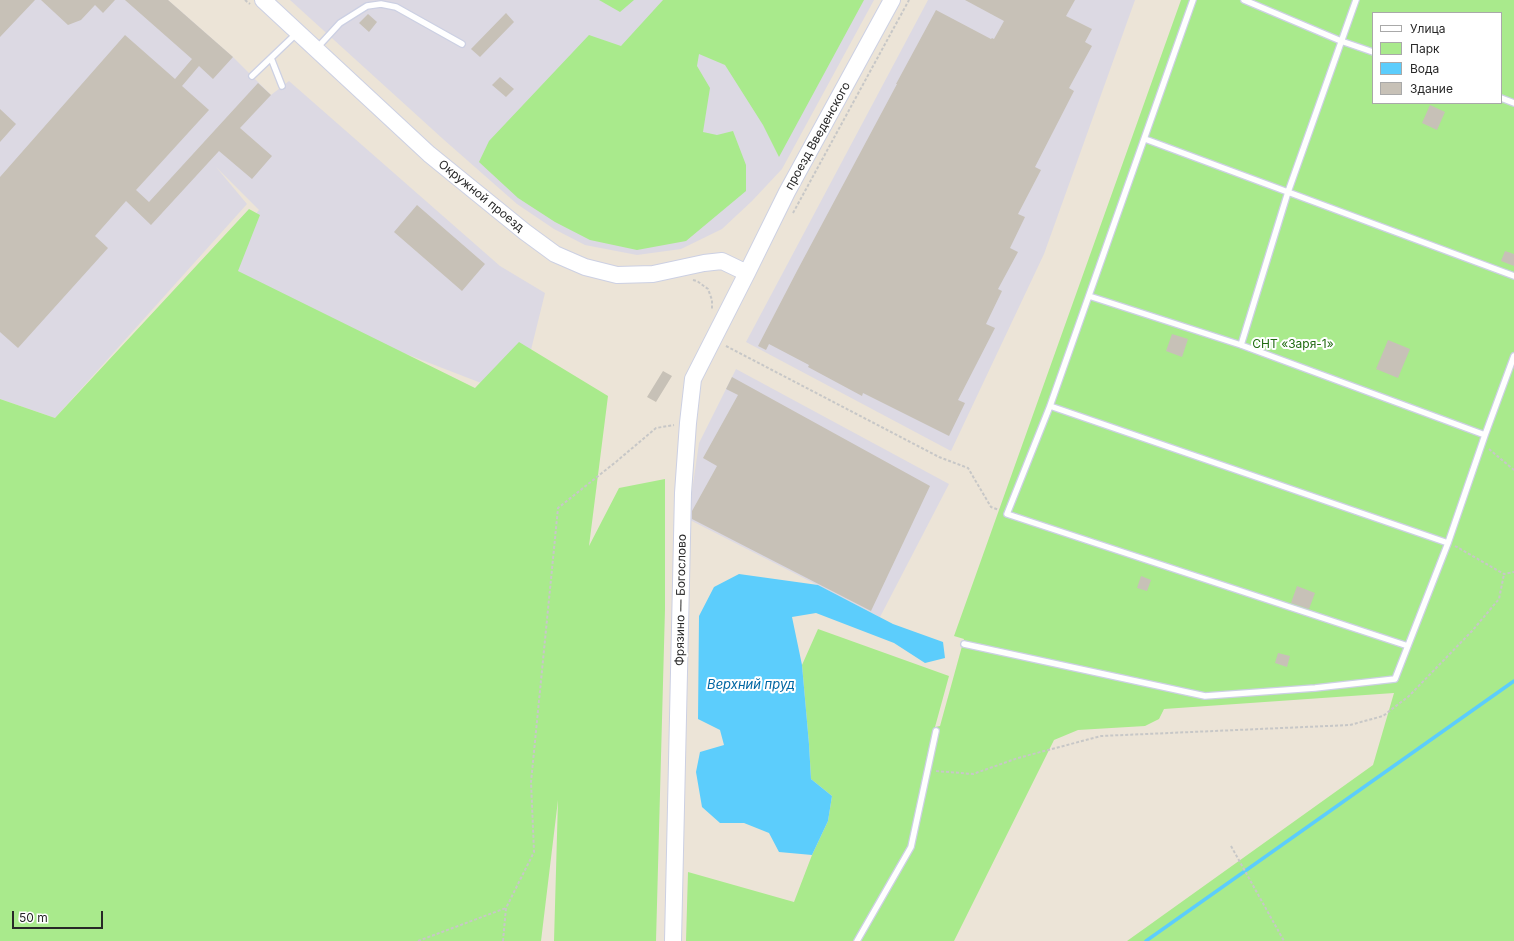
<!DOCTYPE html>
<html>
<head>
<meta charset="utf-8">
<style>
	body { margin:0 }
	#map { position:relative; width:1514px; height:941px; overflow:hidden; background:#ece4d7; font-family:Inter,sans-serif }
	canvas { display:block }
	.legend { position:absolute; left:1372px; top:12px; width:130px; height:92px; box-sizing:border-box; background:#fff; border:1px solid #a9a9a9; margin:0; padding:5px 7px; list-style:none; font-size:12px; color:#282828 }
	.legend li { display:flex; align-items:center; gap:8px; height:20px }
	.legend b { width:20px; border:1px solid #a9a9a9 }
	.scale { position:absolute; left:12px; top:911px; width:91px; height:18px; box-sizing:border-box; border:2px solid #282828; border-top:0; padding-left:5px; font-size:12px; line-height:14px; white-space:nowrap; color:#282828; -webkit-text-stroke:3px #fff; paint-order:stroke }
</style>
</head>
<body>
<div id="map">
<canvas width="1514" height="941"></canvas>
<ul class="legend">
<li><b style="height:5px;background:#fff"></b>Улица</li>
<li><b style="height:11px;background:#a9ea8c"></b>Парк</li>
<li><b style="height:11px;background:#5ccdfc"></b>Вода</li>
<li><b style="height:11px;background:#c7c1b7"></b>Здание</li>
</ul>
<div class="scale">50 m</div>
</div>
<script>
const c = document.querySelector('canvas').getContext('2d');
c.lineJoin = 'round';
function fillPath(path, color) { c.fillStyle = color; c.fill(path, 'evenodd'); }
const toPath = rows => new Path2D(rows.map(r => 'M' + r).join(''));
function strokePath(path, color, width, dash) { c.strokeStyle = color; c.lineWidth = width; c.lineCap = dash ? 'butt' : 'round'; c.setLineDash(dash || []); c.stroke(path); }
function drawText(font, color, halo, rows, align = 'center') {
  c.font = font + ' Inter,sans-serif'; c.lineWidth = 4; c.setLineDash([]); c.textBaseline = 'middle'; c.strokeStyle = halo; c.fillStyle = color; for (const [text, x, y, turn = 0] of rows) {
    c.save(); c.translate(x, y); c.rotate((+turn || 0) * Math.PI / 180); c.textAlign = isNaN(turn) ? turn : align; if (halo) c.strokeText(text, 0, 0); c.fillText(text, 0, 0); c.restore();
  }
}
fillPath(toPath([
	[0,0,168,0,233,57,271,95,289,81,500,266,545,293,529,358,494,388,207,277,259,210,216,167,247,204,55,418,0,399],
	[290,0,874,0,782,169,752,201,722,229,681,249,637,255,585,245,554,229,517,204,443,139],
	[928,0,1135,0,1044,254,951,451,746,342],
	[736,369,949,484,880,617,688,519,699,443]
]), '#dcd9e3');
fillPath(toPath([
	[599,0,634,0,620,12],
	[663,0,864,0,779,157,763,125,725,65,699,54,697,66,710,88,703,132,717,135,733,131,746,165,746,191,686,241,637,250,590,240,555,222,518,198,479,162,489,141,589,35,621,46],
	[1181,0,1514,0,1514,941,1127,941,1373,765,1394,693,1164,709,1159,719,1145,726,1078,730,1054,740,954,941,686,941,688,872,794,902,812,855,828,821,832,796,811,779,809,744,802,665,818,629,949,676,935,727,940,726,964,639,954,636],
	[1373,13,1501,13,1501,103,1373,103],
	[249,209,260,215,238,271,475,388,519,342,608,396,589,546,619,488,665,479,665,609,656,941,554,941,558,800,541,941,0,941,0,399,55,418]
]), '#a9ea8c');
fillPath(toPath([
	[739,574,818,585,893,624,943,642,945,658,925,663,894,643,816,613,792,617,802,665,809,744,811,779,832,796,828,821,812,855,779,852,769,833,744,823,720,823,702,807,696,772,700,752,724,745,720,730,698,719,699,616,714,587]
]), '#5ccdfc');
strokePath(toPath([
	[1146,941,1514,681]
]), '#5ccdfc', 3.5);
fillPath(toPath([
	[0,0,35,0,0,37],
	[41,0,115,0,103,13,95,5,81,20,68,25],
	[125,0,168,0,233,57,213,79,199,66,182,86,209,110,136,190,149,202,258,83,271,95,240,128,272,156,252,179,219,151,151,225,126,201,95,236,108,248,18,348,0,332,0,177,125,35,175,79,192,59],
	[965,0,1075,0,1066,16,1092,29,1085,42,1092,46,1069,88,1074,91,1035,167,1041,170,1018,214,1025,217,1010,248,1018,252,998,289,1002,291,986,324,995,328,958,400,965,403,949,436,863,393,862,396,808,367,809,365,769,344,766,350,758,346,798,269,897,84,896,84,936,10,991,39,992,38,994,39,1004,21],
	[506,13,514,22,480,57,471,49],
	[368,14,377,22,369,32,359,23],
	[500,77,514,89,506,97,492,85],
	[1430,105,1445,112,1437,130,1422,123],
	[0,109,16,124,0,142],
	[417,205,485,264,462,291,394,232],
	[1505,251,1514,254,1514,266,1501,261],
	[1172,334,1188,339,1182,357,1166,351],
	[1388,340,1410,349,1398,378,1376,369],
	[663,371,672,376,656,402,647,397],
	[732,377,930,486,871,611,692,519,692,511,717,466,703,458,738,395,726,389],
	[1141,576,1151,580,1147,591,1137,588],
	[1297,586,1315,593,1309,609,1291,603],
	[1278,653,1290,656,1287,667,1275,663]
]), '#c7c1b7');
const lane = toPath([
	[1193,0,1050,406,1007,514,1408,646],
	[1244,0,1341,41,1373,52],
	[317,48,340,23,367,6,381,4,396,7,462,44],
	[271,58,282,86],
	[252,76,296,34],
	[1501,98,1514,103],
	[1145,139,1514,276],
	[1089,296,1241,345,1485,435],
	[1241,345,1288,192,1356,0],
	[1050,406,1448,543],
	[964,644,1205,696,1315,688,1395,679,1448,543,1485,435,1514,356],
	[857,941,911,847,936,731]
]);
const secondary = toPath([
	[263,0,429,154,525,232,555,254,585,267,617,275,653,274,704,263,722,261,747,273],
	[673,941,683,493,688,423,693,379,747,273,787,192,892,0]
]);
strokePath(lane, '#ccd0e3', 8);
strokePath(secondary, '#ccd0e3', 18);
strokePath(toPath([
	[245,0,250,4],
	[793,213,909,0],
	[693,280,697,281,708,289,712,300,712,310],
	[726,346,939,457,968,468,991,507,999,510],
	[1489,449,1514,470],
	[1455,546,1504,574,1514,572],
	[936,771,973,774,1018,758,1101,736,1350,725,1383,716,1409,696,1472,631,1499,599,1504,574],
	[1231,846,1284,941],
	[418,941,506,908],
	[503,941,506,908,534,852,531,782,558,508,617,461,656,428,674,425]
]), '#c7c7c7', 2, [3, 2]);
strokePath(lane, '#fff', 5.5);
strokePath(secondary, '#fff', 16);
drawText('12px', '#282828', '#fff', [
	["проезд Введенского",818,136,-61],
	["Окружной проезд",481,196,39],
	["Фрязино — Богослово",681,600,-89]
]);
drawText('12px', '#216b11', '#fff', [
	["СНТ «Заря-1»",1293,344]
]);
drawText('italic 13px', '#0066a3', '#fff', [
	["Верхний пруд",751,685]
]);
</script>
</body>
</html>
